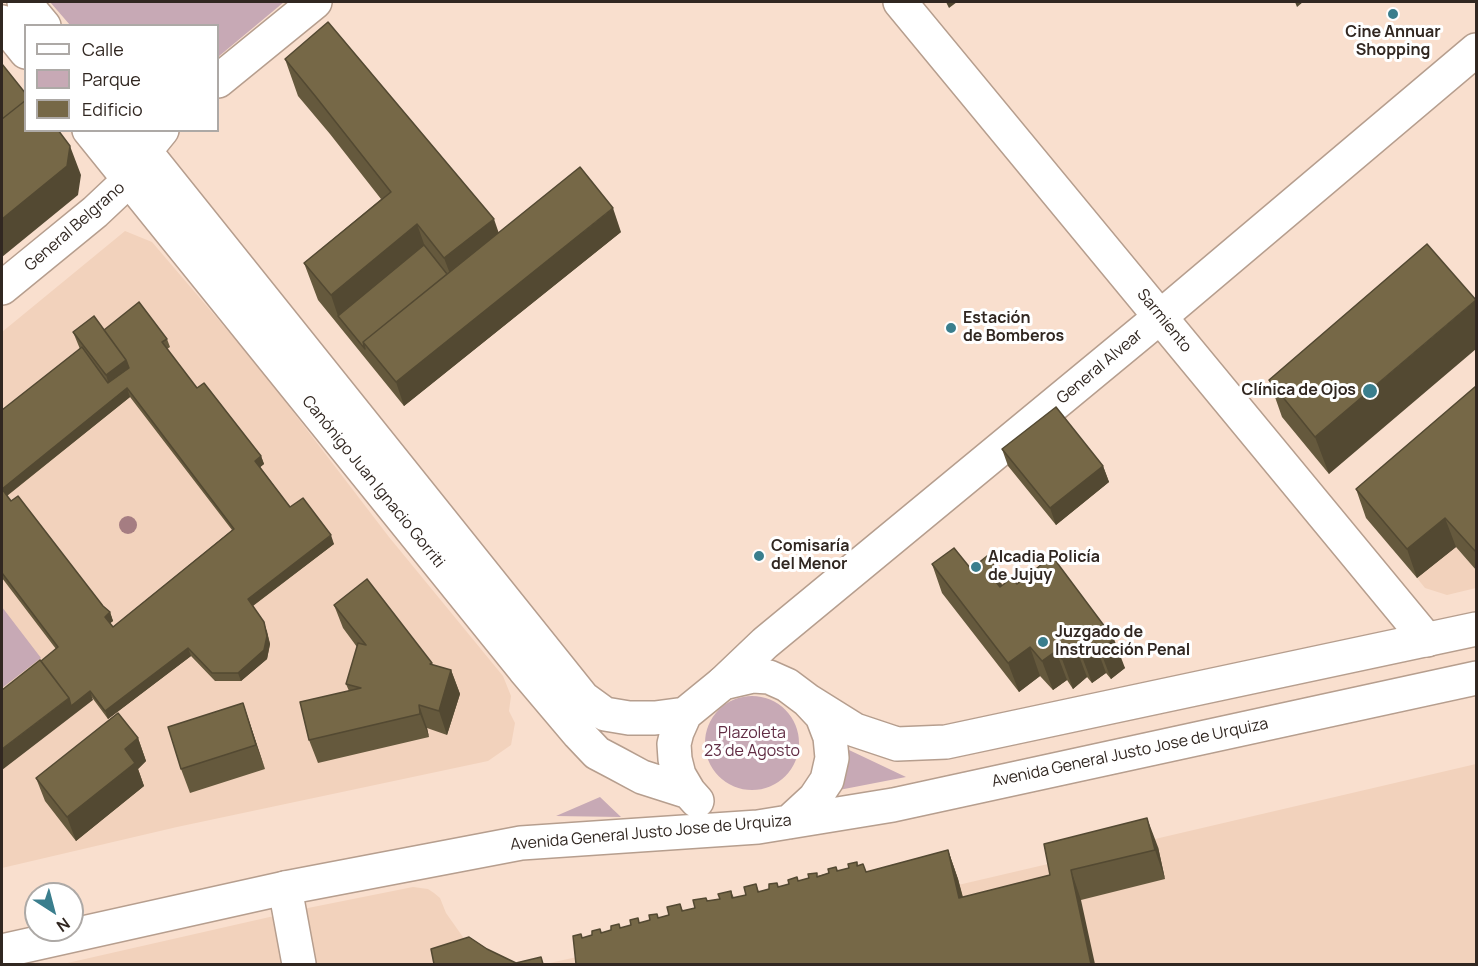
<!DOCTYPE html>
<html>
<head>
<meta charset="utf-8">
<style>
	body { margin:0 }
	#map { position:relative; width:1478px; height:966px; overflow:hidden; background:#f9dfce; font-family:Manrope,sans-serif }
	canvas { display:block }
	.frame { position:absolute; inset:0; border:3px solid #312721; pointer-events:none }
	.legend { position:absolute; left:24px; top:24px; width:195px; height:108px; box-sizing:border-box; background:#fff; border:2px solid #ada9a6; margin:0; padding:8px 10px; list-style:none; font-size:18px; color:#312721 }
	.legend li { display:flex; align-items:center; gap:12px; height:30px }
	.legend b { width:30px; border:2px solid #ada9a6 }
	.north { position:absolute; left:24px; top:882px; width:60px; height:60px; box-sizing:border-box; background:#fff; border:2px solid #ada9a6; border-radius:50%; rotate:144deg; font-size:16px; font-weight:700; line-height:24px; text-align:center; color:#312721 }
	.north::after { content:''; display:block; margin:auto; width:21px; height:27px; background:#3a7e8d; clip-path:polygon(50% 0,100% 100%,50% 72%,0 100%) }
</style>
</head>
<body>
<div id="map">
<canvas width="1478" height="966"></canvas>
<div class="frame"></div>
<ul class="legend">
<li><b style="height:8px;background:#fff"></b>Calle</li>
<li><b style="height:16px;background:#c7a9b5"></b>Parque</li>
<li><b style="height:16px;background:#766847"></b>Edificio</li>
</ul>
<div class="north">N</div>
</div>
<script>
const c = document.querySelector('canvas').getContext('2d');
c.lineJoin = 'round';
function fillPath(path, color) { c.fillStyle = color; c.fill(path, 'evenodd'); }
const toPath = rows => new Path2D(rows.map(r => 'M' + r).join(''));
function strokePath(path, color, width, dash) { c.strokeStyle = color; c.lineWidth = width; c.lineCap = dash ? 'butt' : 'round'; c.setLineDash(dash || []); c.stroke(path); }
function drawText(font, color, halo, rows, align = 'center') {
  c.font = font + ' Manrope,sans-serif'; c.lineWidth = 6; c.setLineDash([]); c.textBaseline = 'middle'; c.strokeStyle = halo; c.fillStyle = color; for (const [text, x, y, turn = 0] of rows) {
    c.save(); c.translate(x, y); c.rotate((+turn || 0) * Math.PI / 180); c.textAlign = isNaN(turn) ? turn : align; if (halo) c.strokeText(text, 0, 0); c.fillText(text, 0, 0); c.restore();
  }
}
fillPath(toPath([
	[125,231,152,242,258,366,389,537,503,676,511,696,509,711,515,723,511,745,488,761,177,827,2,868,2,332],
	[1456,547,1476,570,1476,588,1447,595,1425,588,1417,578],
	[1476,764,1476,964,545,964,860,895,864,907],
	[413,887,428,889,434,893,440,898,446,913,470,947,495,964,309,964,298,910],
	[274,916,283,964,63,964]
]), '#f2d2bc');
fillPath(toPath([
	[50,2,284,2,218,57,218,26,70,25],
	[2,607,41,658,2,688],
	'705 743a47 47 0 1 1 94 0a47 47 0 1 1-94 0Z',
	[849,750,906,777,839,790],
	[600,797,621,817,556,816]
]), '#c7a9b5');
const minor = toPath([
	[900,2,1427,640],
	[218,81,315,2],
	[2,288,95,212,129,180,145,151,162,130],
	[723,683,765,643,1160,317,1476,50],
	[285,888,299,964]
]);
const major = toPath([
	[24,2,44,26],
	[2,22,26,52],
	[89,130,524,669,579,734,597,753,616,763,642,777,689,792],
	[128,130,583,698,605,714,629,718,655,718,685,714],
	[807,700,855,730,897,744,946,742,1476,629],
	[697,801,689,792,679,775,675,759,674,744,677,732,685,714,723,683,753,676,769,677,787,685,807,700,822,716,830,737,832,758,827,780,815,798,789,822],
	[2,951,285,888,521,843,758,827,893,805,1476,678]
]);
strokePath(minor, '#b69e8e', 36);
strokePath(major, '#b69e8e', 36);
strokePath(minor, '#fff', 33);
strokePath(major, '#fff', 33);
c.fillStyle = '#a57d82';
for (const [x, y] of [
	[128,525]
]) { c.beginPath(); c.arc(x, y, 9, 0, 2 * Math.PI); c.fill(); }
fillPath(toPath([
	[285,59,499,233,621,232,404,406,318,300,304,263,381,199,330,134,298,96],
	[1427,244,1329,474,1282,417,1269,380],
	[104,330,167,339,170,347,167,349,197,388,261,456,264,464,260,467,290,507,334,544,253,606,267,631,270,644,267,659,241,681,215,681,191,656,108,719,56,649,2,578,2,410,80,349,73,332],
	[130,397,232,530,113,627,110,623,113,621,110,612,103,606,7,496],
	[1476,386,1476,570,1456,547,1417,578,1366,518,1356,489],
	[1002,449,1103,466,1109,482,1056,525,1008,466],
	[1052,556,1125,668,1111,679,1106,673,1092,683,1087,677,1073,689,1067,680,1053,690,1040,676,1019,692,942,593,932,564,971,569,995,567,1002,585,1017,584],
	[334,605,432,663,433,665,451,670,460,694,447,735,427,728,429,737,318,763,309,740,349,691,346,684,357,647,343,628],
	[243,703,265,769,190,793,181,769],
	[138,738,146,761,138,769,144,786,76,841,45,801,36,778],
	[1158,847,1165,879,1081,900,582,938,592,935,600,929,602,933,669,915,680,904,683,911,695,908,707,901,720,899,731,891,734,898,746,895,756,884,759,892,789,884,797,877,798,881,829,873,836,867,838,871,849,868,857,862,858,866,866,872,948,850,958,879,963,897,1050,875]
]), '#65593d');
fillPath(toPath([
	[946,2,957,2,949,8],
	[1295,2,1303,2,1297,7],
	[70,146,81,175,78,195,2,257,2,219],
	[613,208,621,232,404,406,396,382],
	[494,219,507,257,452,279,444,258],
	[417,224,430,261,338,316,331,295],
	[1476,300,1476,349,1329,474,1315,437],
	[126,360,132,376,111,391,106,375],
	[127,388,130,397,5,497,2,489],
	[261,456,264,464,258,469,255,461],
	[1103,466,1109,482,1056,525,1050,508],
	[1445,518,1456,547,1417,578,1407,549],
	[331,535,334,544,251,607,248,599],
	[995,567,1006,596,988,572],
	[110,612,113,621,108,625,105,617],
	[264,622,270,644,267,659,241,681,238,673],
	[1114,639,1125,668,1111,679,1100,650],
	[1095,643,1106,673,1092,683,1081,654],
	[1030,647,1040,676,1019,692,1008,663],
	[188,648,191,656,108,719,105,711],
	[1076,648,1087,677,1073,689,1062,659],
	[1056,651,1067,680,1053,690,1042,661],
	[451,670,460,694,447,735,439,711],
	[90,691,93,700,2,770,2,749,69,698],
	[243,703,265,769,256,745],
	[419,705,427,728,429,737,420,714],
	[138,738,146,761,138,769,144,786,76,841,67,817,125,749],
	[1147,818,1158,847,1165,879,1155,850],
	[948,850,958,879,970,927,959,898],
	[1071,870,1081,900,1095,964,1091,964]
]), '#534932');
const building = toPath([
	[328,22,494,219,444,258,417,224,331,295,304,263,391,192,316,97,285,59,328,22],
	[2,64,26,94,26,100,2,119,2,64],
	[26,100,26,130,58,130,70,146,67,166,2,219,2,119,26,100],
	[580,167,613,208,396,382,363,342,580,167],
	[1427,244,1476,300,1315,437,1269,380,1427,244],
	[424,245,447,274,363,342,365,349,338,316,424,245],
	[139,302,167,339,162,342,197,388,204,383,261,456,255,461,290,507,303,498,331,535,248,599,264,622,267,636,264,650,238,673,212,673,188,648,105,711,90,691,71,706,69,698,41,661,58,647,2,573,2,410,82,347,108,383,129,368,126,360,104,330,139,302],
	[127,388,234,529,113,627,105,617,110,612,103,606,18,496,11,501,2,489,127,388],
	[94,316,126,360,106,375,73,332,94,316],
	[1476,386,1476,552,1445,518,1407,549,1356,489,1476,386],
	[1056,407,1103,466,1050,508,1002,449,1056,407],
	[954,548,971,569,987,556,995,567,988,572,1000,587,1012,578,1017,584,1052,556,1114,639,1100,650,1095,643,1081,654,1076,648,1062,659,1056,651,1042,661,1030,647,1008,663,932,564,954,548],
	[367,579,432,663,430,664,451,670,439,711,419,705,420,714,309,740,300,702,361,688,346,684,358,643,366,645,334,605,367,579],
	[40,660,69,698,2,749,2,690,40,660],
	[243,703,256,745,181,769,168,727,243,703],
	[118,713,138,738,125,749,135,763,67,817,36,778,118,713],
	[1147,818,1155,850,1071,870,1091,964,576,964,573,936,581,934,582,938,592,935,592,931,600,929,601,933,611,930,611,926,619,924,620,928,631,925,630,920,638,918,639,923,650,920,649,915,657,914,658,918,669,915,667,907,680,904,682,911,695,908,693,900,706,898,707,901,720,899,718,894,731,891,732,898,746,895,744,887,756,884,758,892,769,889,769,884,777,883,778,887,789,884,788,880,797,877,798,881,809,878,808,874,817,873,817,877,829,873,828,869,836,867,837,871,849,868,848,864,857,862,857,866,863,864,866,872,948,850,959,898,1050,875,1044,844,1147,818],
	[469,937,487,949,516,963,541,957,543,964,434,964,431,949,469,937]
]);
fillPath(building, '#766847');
strokePath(building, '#534932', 1.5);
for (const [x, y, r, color] of [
	[1393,14,6,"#3a7e8d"],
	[951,328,6,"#3a7e8d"],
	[1370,391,8,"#3a7e8d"],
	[759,556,6,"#3a7e8d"],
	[976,567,6,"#3a7e8d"],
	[1043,642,6,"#3a7e8d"]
]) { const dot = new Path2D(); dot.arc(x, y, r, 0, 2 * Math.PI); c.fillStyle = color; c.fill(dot); strokePath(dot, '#fff', 2); }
drawText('bold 16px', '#312721', '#fff', [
	["Cine Annuar",1393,33,"center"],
	["Shopping",1393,51,"center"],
	["Estación",963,319],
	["de Bomberos",963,337],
	["Clínica de Ojos",1356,391,"right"],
	["Comisaría",771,547],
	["del Menor",771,565],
	["Alcadia Policía",988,558],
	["de Jujuy",988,576],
	["Juzgado de",1055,633],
	["Instrucción Penal",1055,651]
], 'left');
drawText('16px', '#312721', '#fff', [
	["General Belgrano",75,227,-41],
	["Sarmiento",1164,321,51],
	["General Alvear",1100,367,-40],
	["Canónigo Juan Ignacio Gorriti",373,482,51],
	["Avenida General Justo Jose de Urquiza",1130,753,-12],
	["Avenida General Justo Jose de Urquiza",651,833,-5]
]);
drawText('16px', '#612d44', '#fff', [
	["Plazoleta",752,734],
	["23 de Agosto",752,752]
]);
</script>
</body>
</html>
